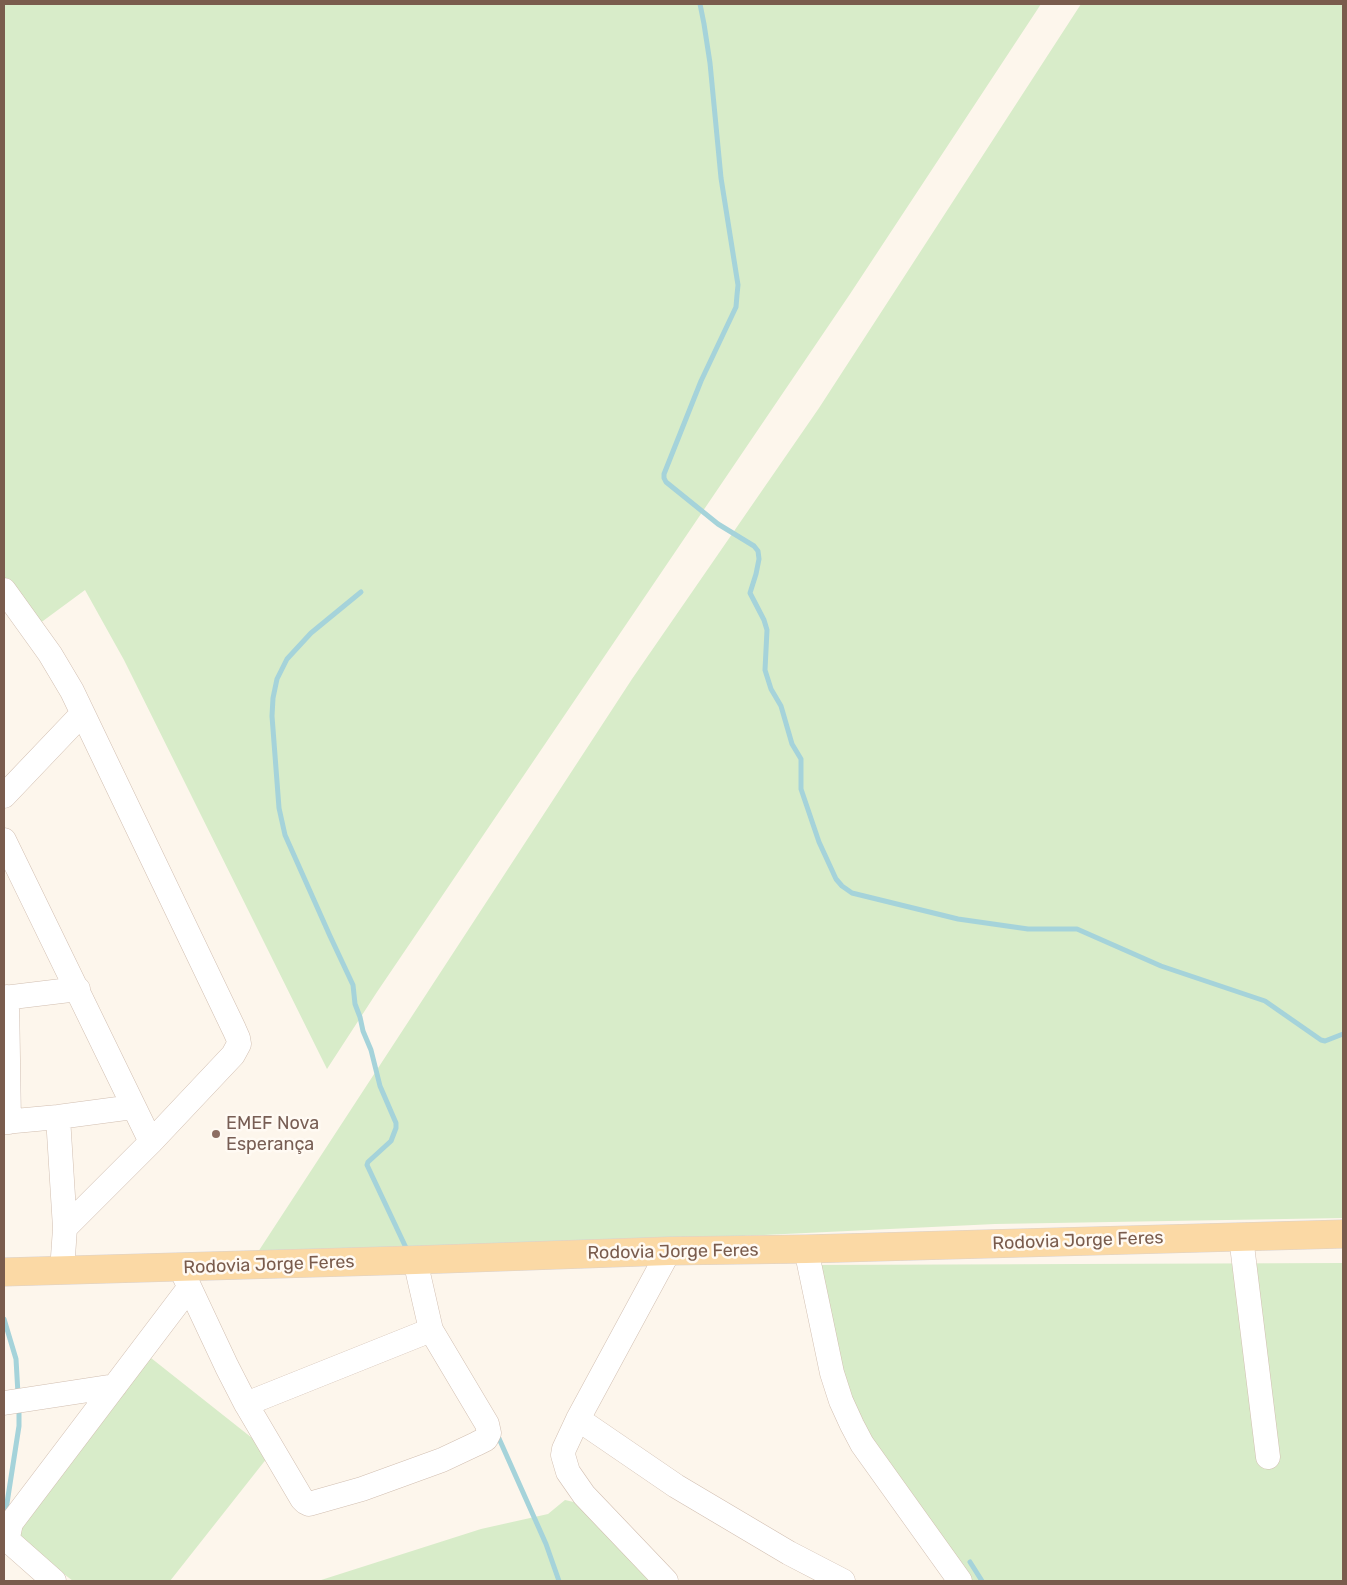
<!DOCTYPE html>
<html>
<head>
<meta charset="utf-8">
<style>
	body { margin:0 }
	#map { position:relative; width:1347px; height:1585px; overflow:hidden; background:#fdf6ec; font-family:Rubik,sans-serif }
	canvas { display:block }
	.frame { position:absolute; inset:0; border:5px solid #7a5c4d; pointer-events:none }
</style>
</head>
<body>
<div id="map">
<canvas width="1347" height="1585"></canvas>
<div class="frame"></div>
</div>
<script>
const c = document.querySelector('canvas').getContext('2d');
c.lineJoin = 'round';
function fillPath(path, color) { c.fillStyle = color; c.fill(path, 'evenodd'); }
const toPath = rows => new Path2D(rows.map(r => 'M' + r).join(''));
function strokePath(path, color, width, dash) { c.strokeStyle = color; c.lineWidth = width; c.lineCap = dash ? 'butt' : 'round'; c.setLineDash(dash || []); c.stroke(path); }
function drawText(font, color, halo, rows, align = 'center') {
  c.font = font + ' Rubik,sans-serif'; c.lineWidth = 5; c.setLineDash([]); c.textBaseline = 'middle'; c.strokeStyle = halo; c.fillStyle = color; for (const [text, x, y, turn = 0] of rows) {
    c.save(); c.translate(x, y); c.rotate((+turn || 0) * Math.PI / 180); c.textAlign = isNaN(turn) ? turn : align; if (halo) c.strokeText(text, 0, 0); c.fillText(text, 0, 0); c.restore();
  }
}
fillPath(toPath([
	[4,4,1041,4,850,294,377,992,327,1069,124,660,85,590,28,632,4,607],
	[1081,4,1343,4,1343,1218,995,1224,385,1253,256,1255,632,679,819,408],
	[1343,1263,1343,1581,963,1581,857,1430,813,1265],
	[151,1358,271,1453,170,1581,73,1581,12,1534],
	[565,1500,578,1503,659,1581,318,1581,481,1529,548,1514]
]), '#d8ecc9');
strokePath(toPath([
	[700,4,704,24,710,63,721,178,738,285,737,295,736,307,701,381,664,474,664,478,666,482,718,524,754,546,758,551,759,559,756,574,750,593,764,620,767,630,765,670,771,689,781,706,792,744,801,759,801,789,819,842,836,879,842,886,852,893,958,919,1028,929,1077,929,1161,966,1265,1001,1321,1040,1325,1041,1343,1034],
	[361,592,311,633,287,659,277,679,273,698,272,716,279,808,285,835,330,936,353,985,355,1004,360,1017,363,1031,371,1050,380,1086,396,1123,396,1128,391,1141,368,1162,367,1165,408,1252],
	[4,1319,16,1359,18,1394],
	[497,1434,546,1544,559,1581],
	[5,1516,19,1426,19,1408],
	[970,1562,982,1581]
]), '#a5d3da', 5);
const minor = toPath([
	[4,590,50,654,72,691,234,1029,238,1038,239,1044,233,1055,151,1142,65,1228],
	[4,796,82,714],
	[4,840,151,1142],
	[7,997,9,1122],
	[4,998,78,989],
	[58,1117,65,1228,62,1271],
	[4,1122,58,1117,133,1107],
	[1241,1237,1268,1457],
	[806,1249,832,1373,841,1401,852,1425,862,1444,960,1581],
	[180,1267,227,1367,246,1404,302,1499,305,1502,309,1504,362,1489,442,1460,476,1444,486,1439,489,1433,487,1424,431,1330,415,1260],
	[4,1403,115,1386],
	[246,1404,431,1330],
	[578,1419,676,1486,789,1553,843,1581],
	[54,1581,11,1543,8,1537,11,1523,189,1288],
	[666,1581,584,1495,568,1472,563,1455,564,1449,578,1419,669,1251]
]);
const major = toPath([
	[4,1272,415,1260,669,1251,806,1249,1343,1234]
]);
strokePath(minor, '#d1beb0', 25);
strokePath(major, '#dad1cd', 29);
strokePath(minor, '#fff', 24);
strokePath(major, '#fbd9a5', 28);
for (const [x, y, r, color] of [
	[216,1134,5,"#8d6e63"]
]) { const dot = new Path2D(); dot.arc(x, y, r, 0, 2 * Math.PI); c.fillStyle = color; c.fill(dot); strokePath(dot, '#fffaf3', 2); }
drawText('18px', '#785e54', '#fffaf3', [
	["EMEF Nova",226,1124],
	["Esperança",226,1145]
], 'left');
drawText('18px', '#7a5c4d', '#fffaf3', [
	["Rodovia Jorge Feres",1078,1241,-2],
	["Rodovia Jorge Feres",673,1252,-1],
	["Rodovia Jorge Feres",269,1265,-2]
]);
</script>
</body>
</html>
